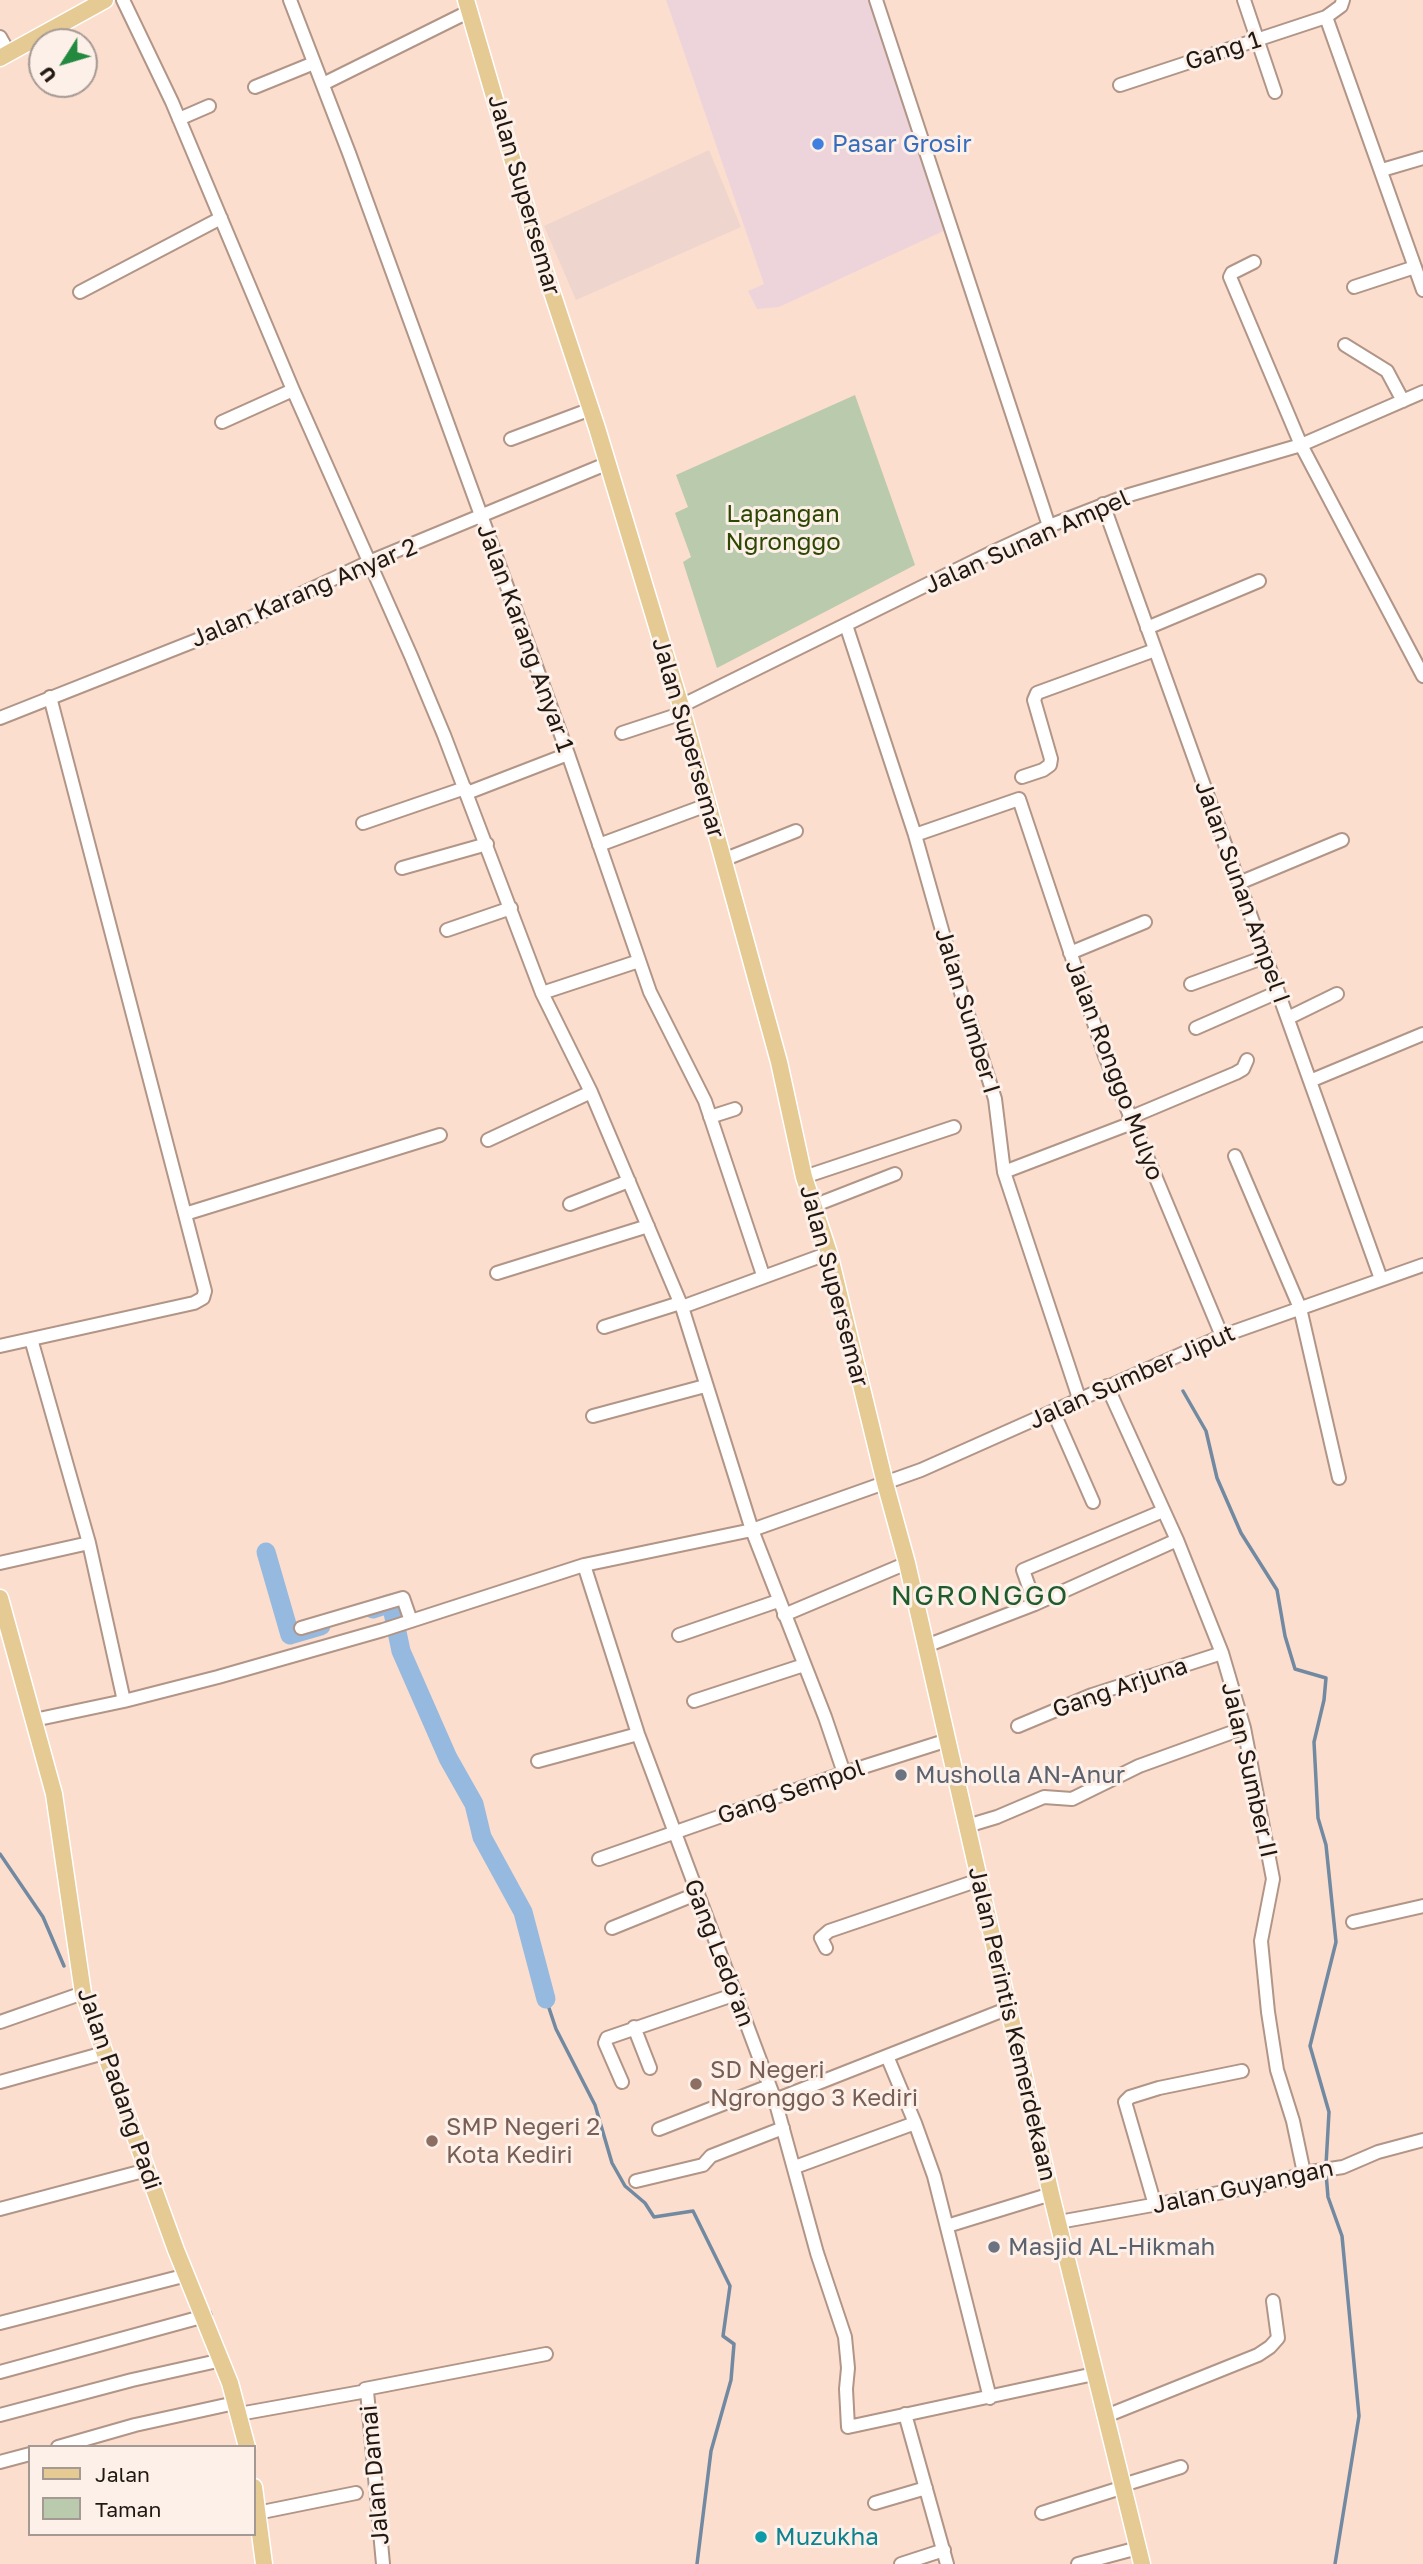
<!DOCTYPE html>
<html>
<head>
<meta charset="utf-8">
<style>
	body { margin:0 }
	#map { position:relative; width:1423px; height:2564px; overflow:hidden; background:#fcdece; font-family:"Golos Text",sans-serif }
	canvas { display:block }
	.legend { position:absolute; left:28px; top:2445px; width:228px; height:91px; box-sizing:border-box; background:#fcf0e9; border:2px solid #a59a93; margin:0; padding:9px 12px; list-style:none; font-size:21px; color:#221812 }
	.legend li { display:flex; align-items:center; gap:14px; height:35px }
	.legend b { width:35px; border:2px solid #a59a93 }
	.north { position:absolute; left:28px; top:28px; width:70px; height:70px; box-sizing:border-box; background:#fcf0e9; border:2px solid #a59a93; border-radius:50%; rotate:233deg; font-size:19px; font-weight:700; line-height:28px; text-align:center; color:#221812 }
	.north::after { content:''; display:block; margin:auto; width:24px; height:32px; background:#23893f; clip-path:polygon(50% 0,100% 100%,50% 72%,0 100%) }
</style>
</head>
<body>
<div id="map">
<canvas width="1423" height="2564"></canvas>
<ul class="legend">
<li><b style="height:9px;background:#e6ca94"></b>Jalan</li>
<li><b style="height:19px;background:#bacaac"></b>Taman</li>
</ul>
<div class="north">U</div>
</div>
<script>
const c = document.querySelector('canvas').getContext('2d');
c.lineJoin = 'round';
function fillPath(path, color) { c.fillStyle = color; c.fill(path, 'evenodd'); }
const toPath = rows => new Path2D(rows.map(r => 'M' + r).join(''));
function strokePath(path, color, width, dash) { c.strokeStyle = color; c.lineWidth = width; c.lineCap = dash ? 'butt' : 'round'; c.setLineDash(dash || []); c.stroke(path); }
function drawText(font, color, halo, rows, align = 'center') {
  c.font = font + ' "Golos Text",sans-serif'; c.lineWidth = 6; c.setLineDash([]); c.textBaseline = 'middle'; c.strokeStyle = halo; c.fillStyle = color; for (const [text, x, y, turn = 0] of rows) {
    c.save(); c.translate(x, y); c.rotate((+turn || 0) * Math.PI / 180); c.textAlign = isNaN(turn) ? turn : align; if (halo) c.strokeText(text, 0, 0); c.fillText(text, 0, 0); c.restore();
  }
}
fillPath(toPath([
	[666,0,869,0,950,228,779,307,757,309,748,291,764,284]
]), '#edd4da');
fillPath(toPath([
	[709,150,741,227,576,300,544,226]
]), '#eed5ce');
fillPath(toPath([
	[855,395,915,565,717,668,683,562,691,557,675,513,688,507,676,475]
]), '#bacaac');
strokePath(toPath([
	[1183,1391,1206,1431,1217,1478,1241,1533,1277,1590,1285,1636,1295,1669,1326,1678,1324,1700,1314,1742,1318,1818,1326,1845,1336,1942,1310,2046,1329,2112,1326,2165],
	[0,1854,43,1917,64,1966],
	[546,1999,556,2029,595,2105,612,2163,625,2186,645,2203,654,2217,693,2211,730,2286,723,2336,734,2344,731,2380,711,2451,697,2564],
	[1326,2173,1328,2197,1342,2236,1359,2416,1335,2564]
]), '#7289a2', 3.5);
strokePath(toPath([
	[266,1552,290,1635,321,1626],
	[373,1609,391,1603,401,1651,448,1758,474,1804,482,1837,523,1912,546,1999]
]), '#95b9df', 19);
const minor = toPath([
	[123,0,172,102,293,390,411,656,444,735,542,993,591,1092,682,1307,752,1530,825,1717,844,1773],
	[290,0,349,153,568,754,650,992,705,1101,763,1275],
	[876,0,1049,526],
	[1244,0,1275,92],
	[1326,17,1423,290],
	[0,37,9,53],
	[323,84,470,11],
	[1120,85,1326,17,1341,6,1343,0],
	[255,87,314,63],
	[179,119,209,106],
	[1382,170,1423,158],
	[1254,262,1232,273,1230,277,1301,445,1423,676],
	[1354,287,1415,267],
	[80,292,221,218],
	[1345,345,1387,371,1403,401],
	[222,422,293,390],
	[511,439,591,409],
	[1103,504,1381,1279],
	[846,625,915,835,949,955,995,1099,1004,1172,1079,1398],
	[1147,628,1259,581],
	[681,706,995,551,1049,526,1129,495,1301,445,1423,392],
	[0,718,235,625,369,562,606,464],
	[622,733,683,713],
	[1022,777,1043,770,1050,765,1051,759,1034,700,1037,693,1155,650],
	[467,793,568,754],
	[363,823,465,788],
	[915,835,1019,799,1105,1056,1222,1336],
	[599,845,707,805],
	[723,860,796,831],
	[402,868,487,844],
	[1239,883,1342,840],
	[447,930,511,908],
	[1070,953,1145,922],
	[1191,984,1265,957],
	[542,993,639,961],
	[1288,1018,1337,994],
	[1196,1028,1278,992],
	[1310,1081,1423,1034],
	[710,1117,735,1109],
	[1129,1118,1236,1073,1243,1069,1247,1060],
	[488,1140,591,1092],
	[1235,1156,1300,1308,1339,1478],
	[1004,1172,1132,1123],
	[804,1177,954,1127],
	[570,1204,629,1181],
	[813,1206,895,1174],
	[185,1214,440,1135],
	[497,1273,648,1226],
	[682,1307,829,1253],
	[604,1327,680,1303],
	[31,1339,89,1543,124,1701],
	[0,1346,194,1303,203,1298,205,1291,50,697],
	[1107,1386,1177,1540,1222,1653,1244,1728,1273,1879,1261,1941,1268,2012,1277,2070,1293,2121,1304,2173],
	[1053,1411,1093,1502],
	[593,1416,705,1386],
	[0,1563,89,1543],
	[584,1565,638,1734,775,2100,817,2253,845,2337,848,2368,846,2389,848,2427,1094,2374],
	[1035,1604,1023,1570,1163,1511],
	[784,1615,907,1563],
	[301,1628,403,1598,411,1621],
	[679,1635,778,1601],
	[926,1646,1035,1604,1177,1540],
	[694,1701,804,1665],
	[34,1720,124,1701,218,1677,383,1630,584,1565,752,1530,921,1470,1222,1336,1423,1265],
	[1018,1726,1092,1695,1222,1653],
	[538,1761,638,1734],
	[967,1826,997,1817,1044,1797,1072,1799,1139,1766,1244,1728],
	[599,1859,844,1773,948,1740],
	[1353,1922,1423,1906],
	[612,1928,696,1894],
	[826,1948,821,1938,829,1931,979,1880],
	[0,2022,83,1993],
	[634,2027,650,2068],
	[887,2056,915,2123,934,2176,990,2398],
	[0,2082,104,2053],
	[622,2082,605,2043,607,2038,736,1994],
	[775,2100,1009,2008],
	[659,2129,769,2086],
	[795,2167,915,2123],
	[636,2181,703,2165,711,2156,783,2128],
	[1155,2205,1125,2102,1130,2097,1159,2088,1242,2071],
	[0,2209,147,2170],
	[1059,2222,1279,2182,1304,2173,1343,2167,1378,2152,1423,2140],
	[947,2226,1051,2194],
	[0,2323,187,2275],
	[0,2372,205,2316],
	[365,2389,546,2354],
	[239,2414,367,2391,383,2564],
	[905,2414,947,2564],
	[0,2415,132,2380,222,2360],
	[1106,2416,1258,2355,1270,2347,1278,2338,1273,2301],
	[58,2447,135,2425,235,2403],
	[0,2462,30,2454],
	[1123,2485,1181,2467],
	[875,2503,926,2488],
	[257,2513,356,2493],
	[1042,2513,1124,2487],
	[901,2564,944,2550],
	[1078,2564,1138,2548]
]);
const major = toPath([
	[466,0,544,268,597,428,681,706,779,1062,804,1177,829,1253,885,1483,907,1563,1051,2194,1142,2564],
	[0,58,105,0],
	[0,1598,54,1794,83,1993,176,2250,230,2383,247,2447],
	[254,2487,264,2564]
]);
strokePath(minor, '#b19587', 16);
strokePath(major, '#fff', 19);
strokePath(minor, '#fff', 12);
strokePath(major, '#e6ca94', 16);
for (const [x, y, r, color] of [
	[818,144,7,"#3f7fe0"],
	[901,1775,7,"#6b7280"],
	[696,2084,7,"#8d6e63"],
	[432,2141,7,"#8d6e63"],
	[994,2247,7,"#6b7280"],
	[761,2537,7,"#0f9aa8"]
]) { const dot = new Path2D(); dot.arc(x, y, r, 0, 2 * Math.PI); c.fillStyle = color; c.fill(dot); strokePath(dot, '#fcf0e9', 2.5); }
drawText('24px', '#221812', '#fcf0e9', [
	["Gang 1",1223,51,-18],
	["Jalan Supersemar",524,195,74],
	["Jalan Sunan Ampel",1027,542,-24],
	["Jalan Karang Anyar 2",304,593,-23],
	["Jalan Karang Anyar 1",525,638,70],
	["Jalan Supersemar",688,738,74],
	["Jalan Sunan Ampel I",1242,892,70],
	["Jalan Sumber I",967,1011,73],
	["Jalan Ronggo Mulyo",1114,1070,69],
	["Jalan Supersemar",834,1286,75],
	["Jalan Sumber Jiput",1132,1377,-24],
	["Gang Arjuna",1120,1688,-19],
	["Jalan Sumber II",1249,1770,77],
	["Gang Sempol",791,1792,-19],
	["Gang Ledo'an",719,1953,69],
	["Jalan Perintis Kemerdekaan",1012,2024,77],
	["Jalan Padang Padi",119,2089,71],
	["Jalan Guyangan",1243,2187,-12],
	["Jalan Damai",375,2475,-95]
]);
drawText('24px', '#366cbe', '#fcf0e9', [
	["Pasar Grosir",832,144]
], 'left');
drawText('24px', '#2c4702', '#fcf0e9', [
	["Lapangan",783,514],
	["Ngronggo",783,542]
]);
drawText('24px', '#5b616d', '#fcf0e9', [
	["Musholla AN-Anur",915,1775],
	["Masjid AL-Hikmah",1008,2247]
], 'left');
drawText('24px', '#785e54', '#fcf0e9', [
	["SD Negeri",710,2070],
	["Ngronggo 3 Kediri",710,2098],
	["SMP Negeri 2",446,2127],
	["Kota Kediri",446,2155]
], 'left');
drawText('24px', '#0d838f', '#fcf0e9', [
	["Muzukha",775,2537]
], 'left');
c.letterSpacing = '2px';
drawText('28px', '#1e5c2c', '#fcf0e9', [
	["NGRONGGO",980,1596]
]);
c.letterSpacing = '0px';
</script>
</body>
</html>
